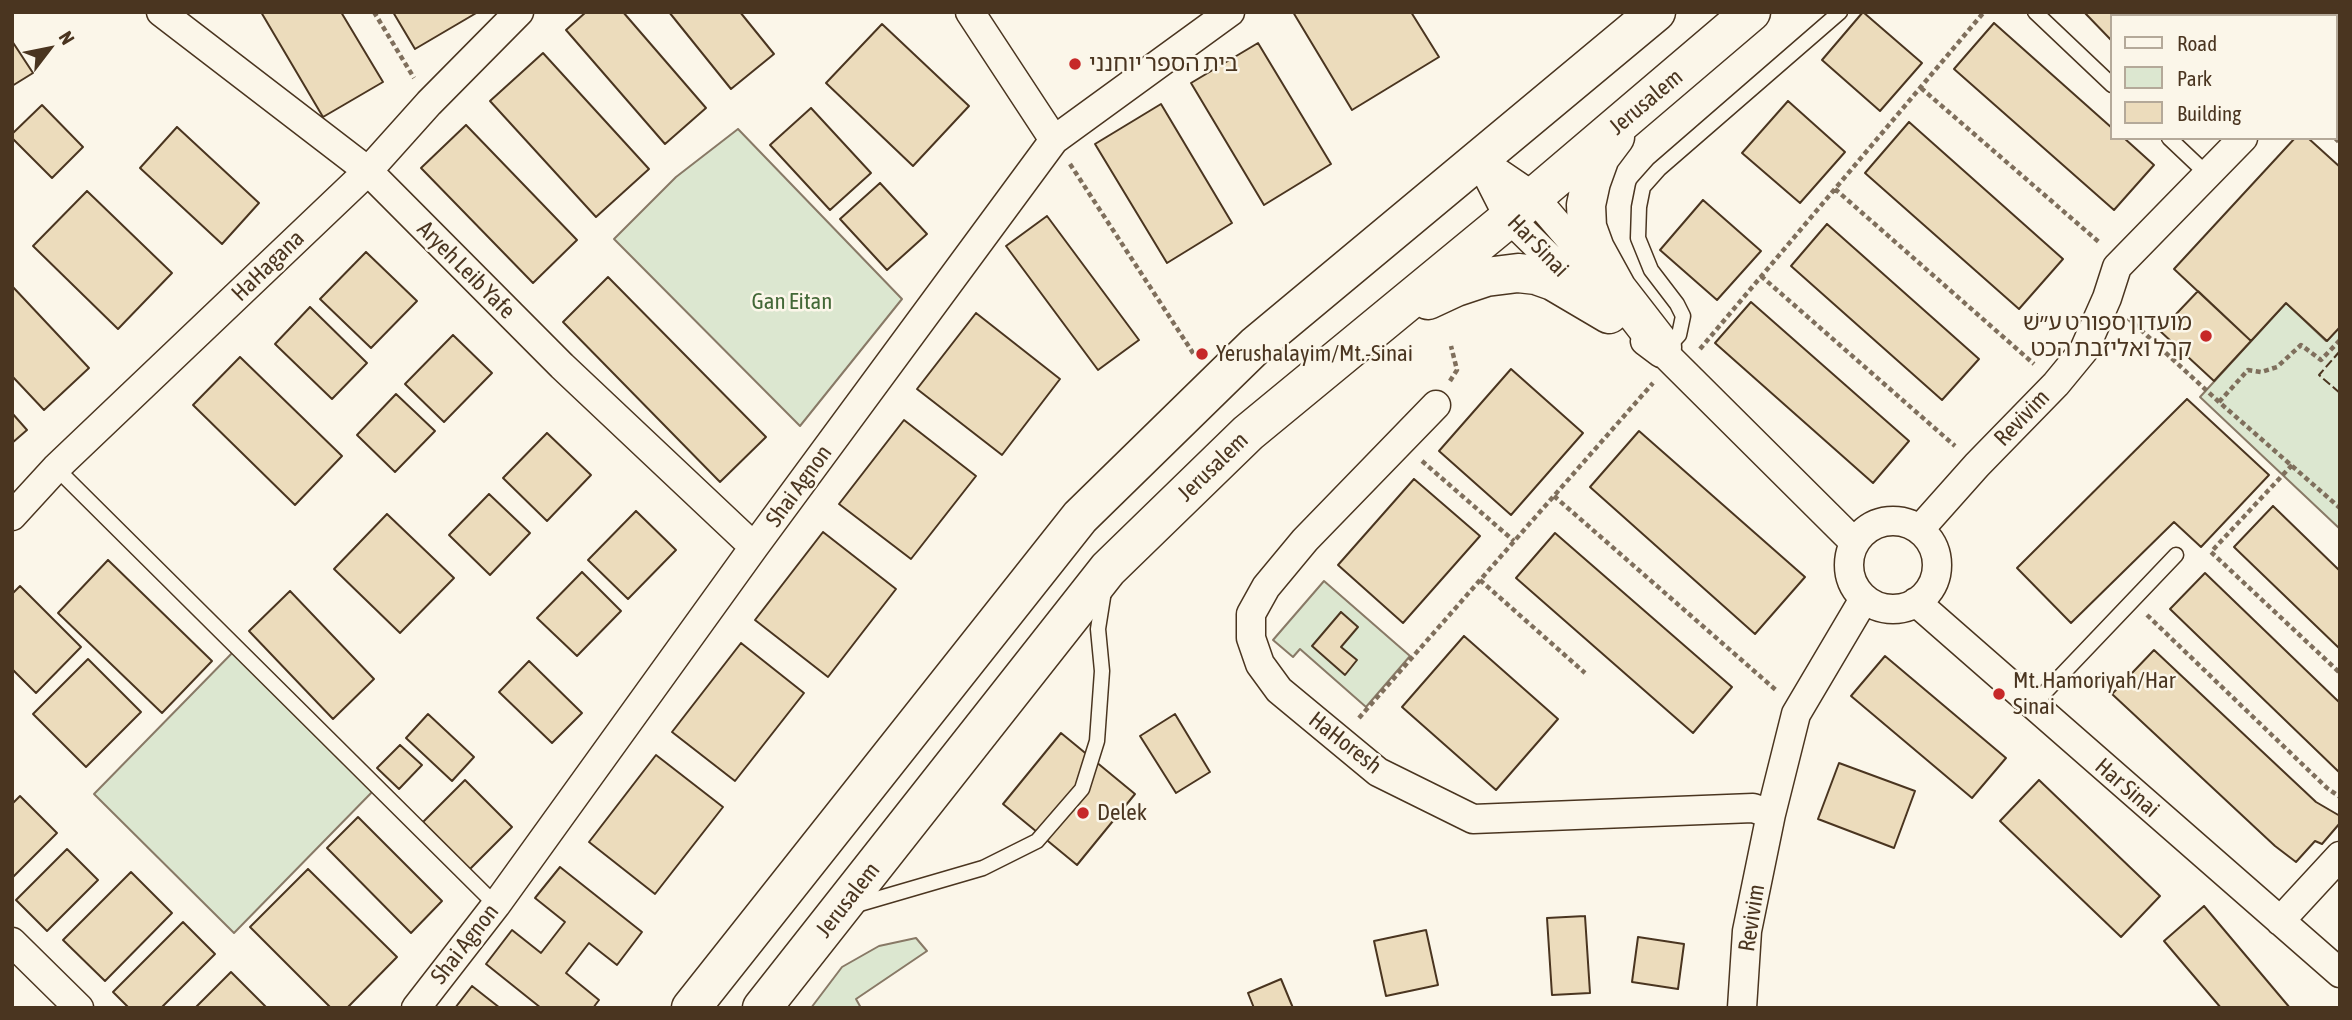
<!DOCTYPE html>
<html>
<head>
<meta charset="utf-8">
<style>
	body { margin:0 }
	#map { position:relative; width:2352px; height:1020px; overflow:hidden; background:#fbf6e9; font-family:"Asap Condensed",sans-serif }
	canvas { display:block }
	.frame { position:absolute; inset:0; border:14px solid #4a3520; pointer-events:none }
	.legend { position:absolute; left:2110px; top:14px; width:228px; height:126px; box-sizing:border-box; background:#fbf6e9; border:2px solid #b4a999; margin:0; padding:9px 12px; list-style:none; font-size:21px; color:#4a3520 }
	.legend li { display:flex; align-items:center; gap:14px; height:35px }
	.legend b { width:35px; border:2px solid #b4a999 }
	.north { position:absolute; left:14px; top:14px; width:70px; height:70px; -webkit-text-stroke:5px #fbf6e9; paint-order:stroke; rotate:58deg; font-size:19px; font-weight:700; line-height:28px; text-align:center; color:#4a3520 }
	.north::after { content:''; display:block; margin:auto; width:24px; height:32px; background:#4a3520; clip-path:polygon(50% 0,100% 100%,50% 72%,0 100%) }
</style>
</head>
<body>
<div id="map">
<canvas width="2352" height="1020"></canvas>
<div class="frame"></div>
<ul class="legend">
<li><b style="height:9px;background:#fbf6e9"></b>Road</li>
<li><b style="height:19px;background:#dce7d0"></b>Park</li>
<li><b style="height:19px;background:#ecdcbc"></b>Building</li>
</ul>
<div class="north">N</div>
</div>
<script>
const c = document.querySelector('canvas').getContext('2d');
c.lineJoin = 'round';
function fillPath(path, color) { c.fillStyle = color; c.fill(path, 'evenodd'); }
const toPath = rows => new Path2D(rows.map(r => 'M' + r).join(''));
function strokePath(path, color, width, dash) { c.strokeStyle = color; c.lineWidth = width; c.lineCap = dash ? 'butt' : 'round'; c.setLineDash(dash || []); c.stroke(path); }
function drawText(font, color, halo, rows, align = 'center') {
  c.font = font + ' "Asap Condensed","Noto Sans Hebrew",sans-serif'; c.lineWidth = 5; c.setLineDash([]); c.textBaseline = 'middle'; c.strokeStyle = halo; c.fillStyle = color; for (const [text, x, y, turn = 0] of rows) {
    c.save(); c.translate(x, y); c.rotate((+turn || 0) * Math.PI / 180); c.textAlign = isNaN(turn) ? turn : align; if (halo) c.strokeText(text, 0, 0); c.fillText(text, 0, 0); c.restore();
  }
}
const green = toPath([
	[738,129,902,299,800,426,614,239,676,177,738,129],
	[2286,303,2326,341,2340,327,2340,529,2200,397,2286,303],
	[1324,581,1410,656,1366,707,1300,649,1293,657,1273,640,1324,581],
	[237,648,377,787,234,933,94,794,237,648],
	[916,938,927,951,856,999,861,1008,811,1008,842,967,879,946,916,938]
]);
fillPath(green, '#dce7d0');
strokePath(green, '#887966', 2);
const building = toPath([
	[261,12,341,12,383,82,323,117,261,12],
	[393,12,478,12,415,49,393,12],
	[586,12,623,12,706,108,665,144,566,30,586,12],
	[669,12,740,12,774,54,731,89,669,12],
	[1293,12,1411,12,1439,57,1352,110,1293,12],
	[1863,12,1922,63,1880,111,1822,60,1863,12],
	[2084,12,2153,12,2156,16,2112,16,2112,41,2084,12],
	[1994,23,2112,128,2112,138,2124,138,2154,165,2114,210,1954,69,1994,23],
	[882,24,969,106,913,166,826,83,882,24],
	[12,41,33,73,12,86,12,41],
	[1258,43,1331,164,1264,205,1191,83,1258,43],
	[543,53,649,169,596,217,490,101,543,53],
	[1788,101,1845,152,1800,203,1742,153,1788,101],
	[1161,104,1232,223,1167,263,1095,144,1161,104],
	[42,105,83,147,52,178,12,138,12,134,42,105],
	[811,108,871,173,830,210,770,145,811,108],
	[1909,122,2063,259,2019,309,1865,173,1909,122],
	[466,125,577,240,533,283,421,168,466,125],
	[177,127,259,203,222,244,140,168,177,127],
	[2295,138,2308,138,2340,167,2340,327,2327,341,2286,303,2251,341,2174,269,2295,138],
	[880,183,927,234,887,270,840,219,880,183],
	[87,191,172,273,118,329,33,246,87,191],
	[1703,200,1761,251,1717,300,1660,250,1703,200],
	[1047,216,1139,340,1098,370,1006,246,1047,216],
	[1827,224,1979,359,1942,400,1791,266,1827,224],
	[366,252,417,301,371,348,320,299,366,252],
	[608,277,766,437,720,482,563,322,608,277],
	[12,286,89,368,44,410,12,376,12,286],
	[2198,291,2251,341,2214,381,2160,331,2198,291],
	[1751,302,1909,441,1873,483,1715,343,1751,302],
	[310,307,367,363,332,399,275,344,310,307],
	[976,313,1060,379,1002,455,917,389,976,313],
	[453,335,492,373,444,422,405,384,453,335],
	[240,357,342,456,295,505,193,405,240,357],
	[1511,369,1583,433,1511,515,1439,451,1511,369],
	[396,394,435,431,395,472,357,435,396,394],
	[2187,399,2269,475,2201,547,2174,522,2071,623,2017,568,2187,399],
	[12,413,27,430,12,443,12,413],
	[904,420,976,476,911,559,839,504,904,420],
	[1639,431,1805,577,1755,634,1590,487,1639,431],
	[547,433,591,475,547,521,503,478,547,433],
	[1414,479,1480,536,1403,623,1338,565,1414,479],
	[489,494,530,533,490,575,449,535,489,494],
	[2273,506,2340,571,2340,649,2234,547,2273,506],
	[636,511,676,550,628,599,588,560,636,511],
	[387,514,454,578,400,633,334,569,387,514],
	[823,532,896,589,828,677,755,620,823,532],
	[1555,533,1732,687,1693,733,1516,578,1555,533],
	[108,560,212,661,162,713,58,613,108,560],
	[582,572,621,611,577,656,537,618,582,572],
	[2205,573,2340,703,2340,773,2170,609,2205,573],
	[20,586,81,647,36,693,12,669,12,594,20,586],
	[290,591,374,679,333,719,249,631,290,591],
	[1341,612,1358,627,1341,647,1357,660,1345,675,1312,646,1341,612],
	[1464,636,1558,719,1496,790,1402,707,1464,636],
	[741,643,804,693,735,781,672,732,741,643],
	[2154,650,2316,802,2340,816,2340,823,2322,844,2315,841,2296,862,2275,846,2112,694,2154,650],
	[1885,656,2006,758,1972,798,1851,696,1885,656],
	[88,659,141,712,86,767,33,714,88,659],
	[529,661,582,713,552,743,499,692,529,661],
	[428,714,474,757,452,781,406,738,428,714],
	[1175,714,1210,772,1176,793,1140,736,1175,714],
	[1061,733,1135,794,1077,865,1003,804,1061,733],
	[400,745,422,765,399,789,377,768,400,745],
	[656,755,723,807,655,894,589,842,656,755],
	[1839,763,1915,791,1894,848,1818,819,1839,763],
	[465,780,512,827,470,869,423,822,465,780],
	[2039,780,2160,896,2121,937,2000,821,2039,780],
	[20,796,57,833,12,878,12,804,20,796],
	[358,817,442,901,411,933,327,848,358,817],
	[67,849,98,880,47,931,16,900,67,849],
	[560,867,642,932,617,965,589,943,566,973,599,1000,593,1008,541,1008,486,964,512,930,541,953,565,922,535,898,560,867],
	[308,869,397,957,347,1008,331,1008,250,927,308,869],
	[131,872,172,913,105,981,63,940,131,872],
	[2204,906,2290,1008,2221,1008,2164,941,2204,906],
	[1585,916,1590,993,1552,995,1547,918,1585,916],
	[183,922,215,954,161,1008,129,1008,113,992,183,922],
	[1426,930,1438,985,1386,996,1374,941,1426,930],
	[1638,937,1684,944,1678,989,1632,982,1638,937],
	[231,972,267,1008,195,1008,231,972],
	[1281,979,1293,1008,1254,1008,1248,993,1281,979],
	[472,986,500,1008,455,1008,472,986]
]);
fillPath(building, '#ecdcbc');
strokePath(building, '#4a3520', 2);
const lane = toPath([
	[2035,12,2112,85],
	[2169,138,2207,174],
	[1665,350,1679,335,1683,316,1677,304,1651,270,1638,238,1639,207,1643,187,1659,169,1840,12],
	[56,468,496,905],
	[2032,706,2176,555],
	[856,905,983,868,1037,841,1082,789,1097,741,1102,671,1098,629,1104,591]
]);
const street = toPath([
	[161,12,368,171,562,366,754,547],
	[970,12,1054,140],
	[2336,50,2340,47],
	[1479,159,1509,218,1576,284],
	[1481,161,1534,197,1596,269],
	[1645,341,1661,353,1663,352,1672,361,1854,542],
	[1436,405,1305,540,1266,587,1251,614,1251,638,1260,664,1279,690,1378,772,1473,819,1753,808,1771,814],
	[12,516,56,468,368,171,429,103,519,12],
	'1849 565a44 44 0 1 1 88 0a44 44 0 1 1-88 0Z',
	[1920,529,1977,465,2056,384,2084,350,2107,298,2117,267,2243,138],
	[1916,602,2340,973],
	[2280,921,2340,856],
	[12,942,79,1008],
	[416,1008,496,905,754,547,1054,140,1230,12],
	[1742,1008,1747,931,1771,814,1796,714,1864,599]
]);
const secondary = toPath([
	[1615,137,1600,157,1591,182,1586,205,1587,227,1595,249,1617,289,1662,347],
	[1428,300,1456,287,1486,277,1518,273,1536,275,1553,281,1609,314],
	[691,1008,1080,517,1256,345,1656,12],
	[762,1008,1108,569,1248,433,1509,218,1751,12]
]);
strokePath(lane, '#4a3520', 17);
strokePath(street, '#4a3520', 31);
strokePath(secondary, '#4a3520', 41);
strokePath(toPath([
	[374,12,414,78],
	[1921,88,2100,243],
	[2335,138,2340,143],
	[1070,164,1195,356],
	[1835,189,2034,364],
	[1761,276,1955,446],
	[2128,318,2219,402,2340,508],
	[1700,349,1984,12],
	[1450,381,1457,370,1451,346],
	[2219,402,2248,370,2261,372,2277,367,2301,345,2321,360,2340,340],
	[1422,461,1514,541],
	[2292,465,2211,552,2340,673],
	[1554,496,1777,691],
	[1480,580,1585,673],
	[2147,615,2327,788,2340,797],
	[1359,718,1653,383]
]), '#7f6f5c', 4.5, [5, 3.5]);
strokePath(lane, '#fbf6e9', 14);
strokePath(street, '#fbf6e9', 28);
strokePath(secondary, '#fbf6e9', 38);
strokePath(toPath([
	[2340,351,2319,375,2340,393]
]), '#4a3520', 2, [9, 3.5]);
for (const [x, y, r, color] of [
	[1075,64,7,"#c62828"],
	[2206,336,7,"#c62828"],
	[1202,354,7,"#c62828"],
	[1999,694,7,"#c62828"],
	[1083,813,7,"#c62828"]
]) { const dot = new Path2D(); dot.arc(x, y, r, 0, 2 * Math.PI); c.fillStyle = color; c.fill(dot); strokePath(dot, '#fbf6e9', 2.5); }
drawText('23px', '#4a3520', '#fbf6e9', [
	["בית הספר יוחנני",1089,64],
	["מועדון ספורט ע״שׁ",2192,323,"right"],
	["קרל ואליזבת הכט",2192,349,"right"],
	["Yerushalayim/Mt.-Sinai",1216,354],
	["Mt. Hamoriyah/Har",2013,681],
	["Sinai",2013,707],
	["Delek",1097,813]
], 'left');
drawText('23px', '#4a3520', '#fbf6e9', [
	["Jerusalem",1646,102,-40],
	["Har Sinai",1538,246,46],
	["HaHagana",268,266,-44],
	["Aryeh Leib Yafe",466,270,45],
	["Revivim",2022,418,-46],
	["Jerusalem",1213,467,-44],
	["Shai Agnon",799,486,-54],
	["HaHoresh",1345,743,38],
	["Har Sinai",2127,788,41],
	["Jerusalem",848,900,-52],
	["Revivim",1752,918,-81],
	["Shai Agnon",465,944,-52]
]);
drawText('23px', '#436837', '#fbf6e9', [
	["Gan Eitan",792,302]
]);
</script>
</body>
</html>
